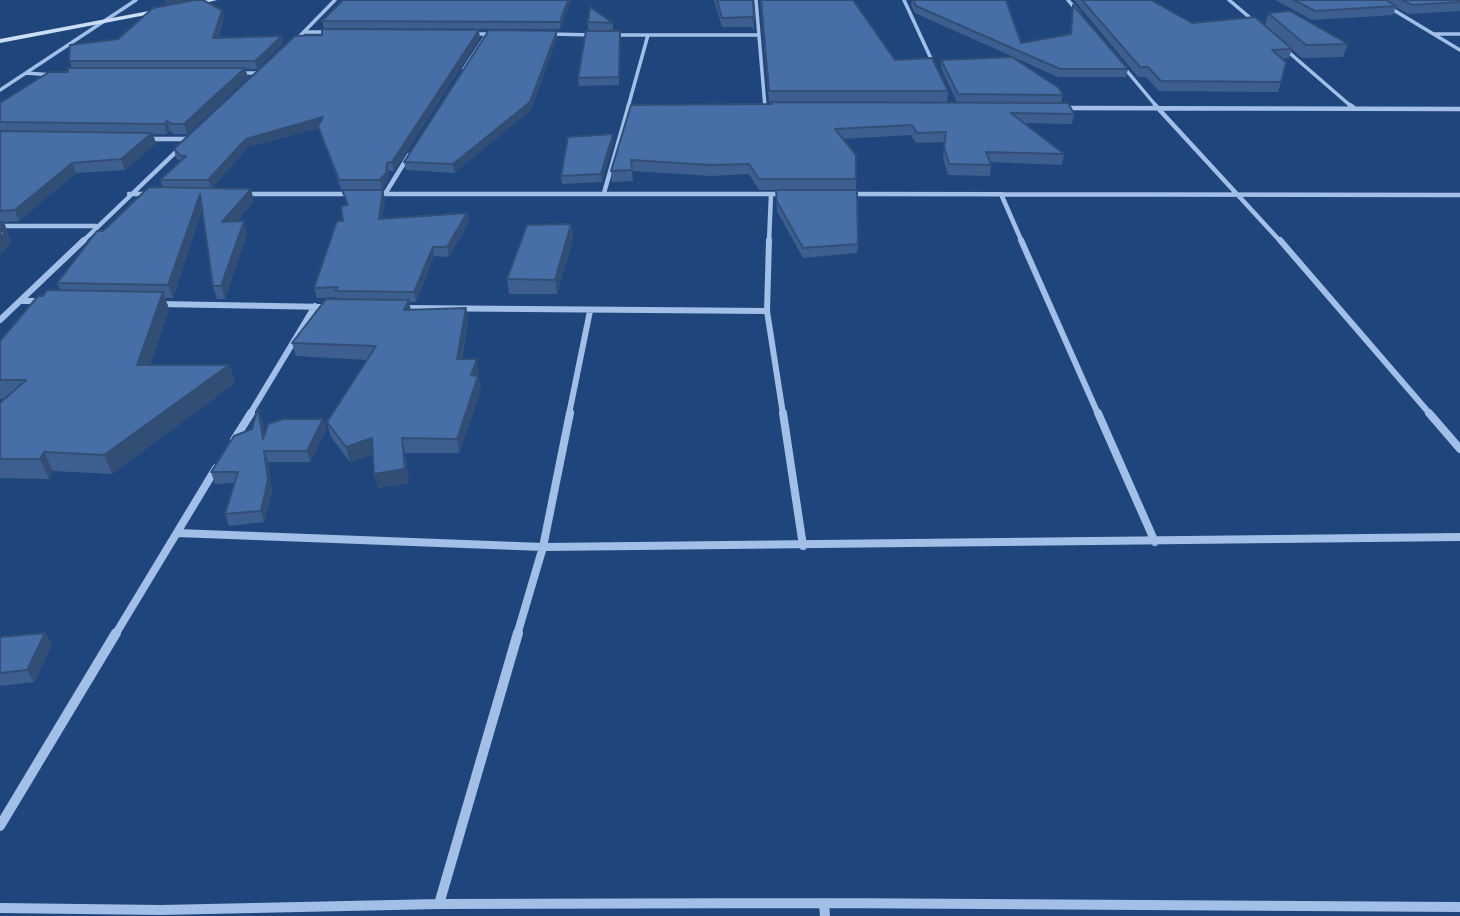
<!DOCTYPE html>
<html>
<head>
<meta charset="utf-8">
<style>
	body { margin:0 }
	canvas { display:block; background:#1f457d }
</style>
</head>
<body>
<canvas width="1460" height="916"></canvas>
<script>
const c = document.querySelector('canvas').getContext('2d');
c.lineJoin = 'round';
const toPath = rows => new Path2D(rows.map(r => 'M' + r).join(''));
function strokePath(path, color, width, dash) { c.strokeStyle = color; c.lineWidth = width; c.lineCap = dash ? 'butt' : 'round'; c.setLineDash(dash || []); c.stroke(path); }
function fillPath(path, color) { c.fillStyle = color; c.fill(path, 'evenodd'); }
strokePath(toPath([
	[756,0,765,107],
	[904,0,934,65],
	[1068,0,1079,13],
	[1229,0,1255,22],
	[1377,0,1460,50],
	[304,32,328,32],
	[470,34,496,34],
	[550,34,594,35],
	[1434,34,1460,34],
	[613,35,758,35],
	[295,41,335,0],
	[1285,49,1352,107],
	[1122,65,1157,107],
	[464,69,487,34],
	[26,73,53,75],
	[237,73,258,73],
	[0,90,136,0],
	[628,107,648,35]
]), '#a2bfe7', 3.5);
strokePath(toPath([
	[1155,105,1281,242],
	[1350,105,1353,107],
	[1064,108,1460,109],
	[148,139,189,139],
	[604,193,629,105],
	[129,194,149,194],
	[245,194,352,194],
	[375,194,783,194],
	[385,194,409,155],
	[847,194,1460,195],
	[1001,194,1022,242],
	[0,226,96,226],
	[82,242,181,147],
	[769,242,771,194]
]), '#a2bfe7', 4.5);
strokePath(toPath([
	[769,240,767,311,783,414],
	[1021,240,1098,414],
	[1280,240,1430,414],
	[21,301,42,301],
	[159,304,329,307],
	[404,308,767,311],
	[0,320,84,240],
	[250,414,315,306],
	[569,414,590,311]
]), '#a2bfe7', 6);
strokePath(toPath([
	[783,413,803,546],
	[1098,413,1155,542],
	[1429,413,1460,449],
	[234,440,251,413],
	[177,533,543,547,1460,537],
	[115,635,216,468],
	[517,635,543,547,570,413]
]), '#a2bfe7', 8);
strokePath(toPath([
	[0,826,116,633],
	[824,903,825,916],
	[439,904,518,633],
	[0,908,161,910,439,904,824,903,1460,907]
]), '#a2bfe7', 10);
fillPath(toPath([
	[204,0,217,0,188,7,185,5,204,0],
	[165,8,167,11,0,43,0,39,165,8]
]), '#ccddf6');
fillPath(toPath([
	[571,0,560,29,324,28,322,21],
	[714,0,753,0,754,31,752,27,722,27],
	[760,0,853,0,895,60,948,91,947,102,957,102,941,68,941,60,1063,95,1061,103,1074,114,1072,124,1024,123,1064,154,1062,165,990,162,991,165,990,176,948,175,943,157,945,142,916,143,911,135,843,139,856,179,856,190,759,190,749,174,711,176,632,171,633,181,612,182,611,171,631,105,771,104,771,102,769,102],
	[912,0,1006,0,1021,43,1070,34,1073,5,1128,69,1126,77,1058,77,915,13,911,5],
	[1074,0,1151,0,1192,23,1265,25,1268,13,1348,44,1343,57,1302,58,1292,49,1289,58,1282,59,1281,82,1278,92,1159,91,1146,77,1138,77],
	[1275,0,1460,0,1460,11,1408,14,1396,7,1393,15,1312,20],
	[224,17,218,38,282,36,283,43,257,69,245,69,248,77,187,134,174,134,170,131,167,134,153,134,156,143,125,170,76,173,19,221,4,222,11,242,0,255,0,103,68,72,72,68,69,61,118,39],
	[588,22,613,23,613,30,588,30],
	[480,38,394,171,389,171,387,182,382,189,341,189,318,128,248,147,212,188,254,201,236,222,244,221,247,234,225,299,217,299,213,286,202,209,173,298,165,298,169,309,150,365,229,365,235,383,112,474,53,471,49,479,0,478,0,403,5,399,0,399,0,341,43,296,60,290,57,283,103,231,163,187,160,180,180,161,176,158,174,149],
	[557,38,531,110,454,173,406,170,404,162],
	[620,38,619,85,579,86,578,78],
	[613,134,613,142,602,182,562,184,561,176],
	[342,190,383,190,385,199,382,219,467,213,469,222,449,257,434,256,416,302,409,302,411,310,466,308,468,321,462,359,479,373,478,376,481,390,459,453,405,453,409,483,378,488,374,474,373,454,350,462,331,437,327,422,368,360,296,356,292,343,337,299,337,297,317,298,314,288,343,221,347,205],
	[776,190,858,244,857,253,803,258,777,211],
	[571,224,573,238,557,294,509,294,507,279],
	[262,419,264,435,323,419,326,430,310,462,268,462,272,492,264,522,229,526,225,514,235,483,215,484,211,472],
	[45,633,52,645,34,682,0,686,0,637]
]), '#3d5f90');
fillPath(toPath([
	[165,0,190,0,166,5],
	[568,0,571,0,560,29,560,22],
	[222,10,224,17,215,45,213,38],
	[479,30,480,38,394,171,392,162],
	[557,31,557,38,531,110,454,173,453,164],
	[282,36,283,43,257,69,255,61],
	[245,68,248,77,187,134,184,124],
	[323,117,325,126,248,147,211,189,208,180,246,139],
	[167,121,170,131,167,134,164,124],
	[152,133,156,143,125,170,121,159],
	[613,134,613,142,602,182,601,174],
	[72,163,76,173,19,221,15,210],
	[387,163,389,171,387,182,382,189,380,180],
	[251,189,254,201,225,234,222,222],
	[383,190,385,199,381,229,379,219],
	[200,194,203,205,173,298,168,285],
	[467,213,469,222,449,257,447,247],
	[3,220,11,242,0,255,0,222],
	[244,221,247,234,225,299,221,286],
	[571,224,573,238,557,294,555,280],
	[433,247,434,256,416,302,414,292],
	[163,292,169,309,144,383,137,365],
	[409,300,411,314,404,310],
	[466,308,468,321,459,373,457,359],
	[477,359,479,373,473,389,471,375],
	[229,365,235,383,112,474,104,455],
	[478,376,481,390,459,453,457,439],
	[258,408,262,419,266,450,263,439],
	[323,419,326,430,310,462,307,451],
	[372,438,375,453,350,462,346,447],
	[402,438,405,453,409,483,378,488,374,474],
	[264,451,268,462,272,492,264,522,261,511],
	[44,452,53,471,49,479,40,459],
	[45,633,52,645,34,682,27,670]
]), '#324e75');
const building = toPath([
	[195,0,203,0,222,10,213,38,282,36,255,61,69,61,70,45,118,39,153,8,195,0],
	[343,0,568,0,560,22,322,21,343,0],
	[717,0,753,0,754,21,752,17,722,18,717,0],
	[761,0,853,0,895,60,932,58,948,91,769,91,761,0],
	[913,0,1006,0,1021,43,1071,34,1073,5,1128,69,1060,69,916,6,913,0],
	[1082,0,1151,0,1192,23,1255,17,1292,49,1272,50,1286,62,1281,82,1161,81,1148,67,1140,67,1082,0],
	[1294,0,1386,0,1396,6,1315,11,1294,0],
	[1402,0,1460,0,1460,2,1412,5,1402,0],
	[590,7,613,23,588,22,590,7],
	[1290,11,1348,44,1306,45,1268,13,1290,11],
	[322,29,479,30,392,162,387,163,386,173,380,180,339,180,318,126,323,117,246,139,208,180,160,180,186,156,181,156,174,149,295,36,322,35,322,29],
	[489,30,557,31,530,102,453,164,404,162,489,30],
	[586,31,620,31,619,77,578,78,586,31],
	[1012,57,1059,88,1063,95,958,94,941,60,1012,57],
	[68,68,245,68,184,124,171,124,167,121,164,124,0,122,0,103,49,72,68,72,68,68],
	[771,102,1068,103,1074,114,1011,113,1064,154,986,152,991,165,949,164,944,147,946,132,917,133,912,125,835,129,856,155,856,179,759,179,749,164,711,165,631,160,632,170,611,171,631,105,772,104,771,102],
	[0,131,152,133,121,159,72,163,15,210,0,211,0,131],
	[613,134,601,174,561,176,568,137,613,134],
	[149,187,251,189,222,222,244,221,221,286,213,286,200,194,168,285,57,283,97,231,103,231,149,187],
	[342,190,383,190,379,219,467,213,447,247,433,247,414,292,335,291,338,287,314,288,337,221,343,221,341,206,348,205,342,190],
	[776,190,857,190,858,244,803,248,777,202,776,190],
	[571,224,555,280,507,279,527,225,571,224],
	[0,231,6,231,0,238,0,231],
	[47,290,163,292,137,365,229,365,104,455,44,452,40,459,0,459,0,403,26,380,0,380,0,341,38,296,43,296,47,290],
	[326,299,409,300,404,310,466,308,457,359,477,359,471,375,478,376,457,439,402,438,405,469,374,474,372,438,346,447,327,422,376,346,292,343,326,299],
	[258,408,263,439,268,424,283,419,323,419,307,451,264,451,268,480,261,511,225,514,238,472,211,472,234,436,252,429,258,408],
	[45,633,27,670,0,673,0,637,45,633]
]);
fillPath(building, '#476fa7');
strokePath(building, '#324e75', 2);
</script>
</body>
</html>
